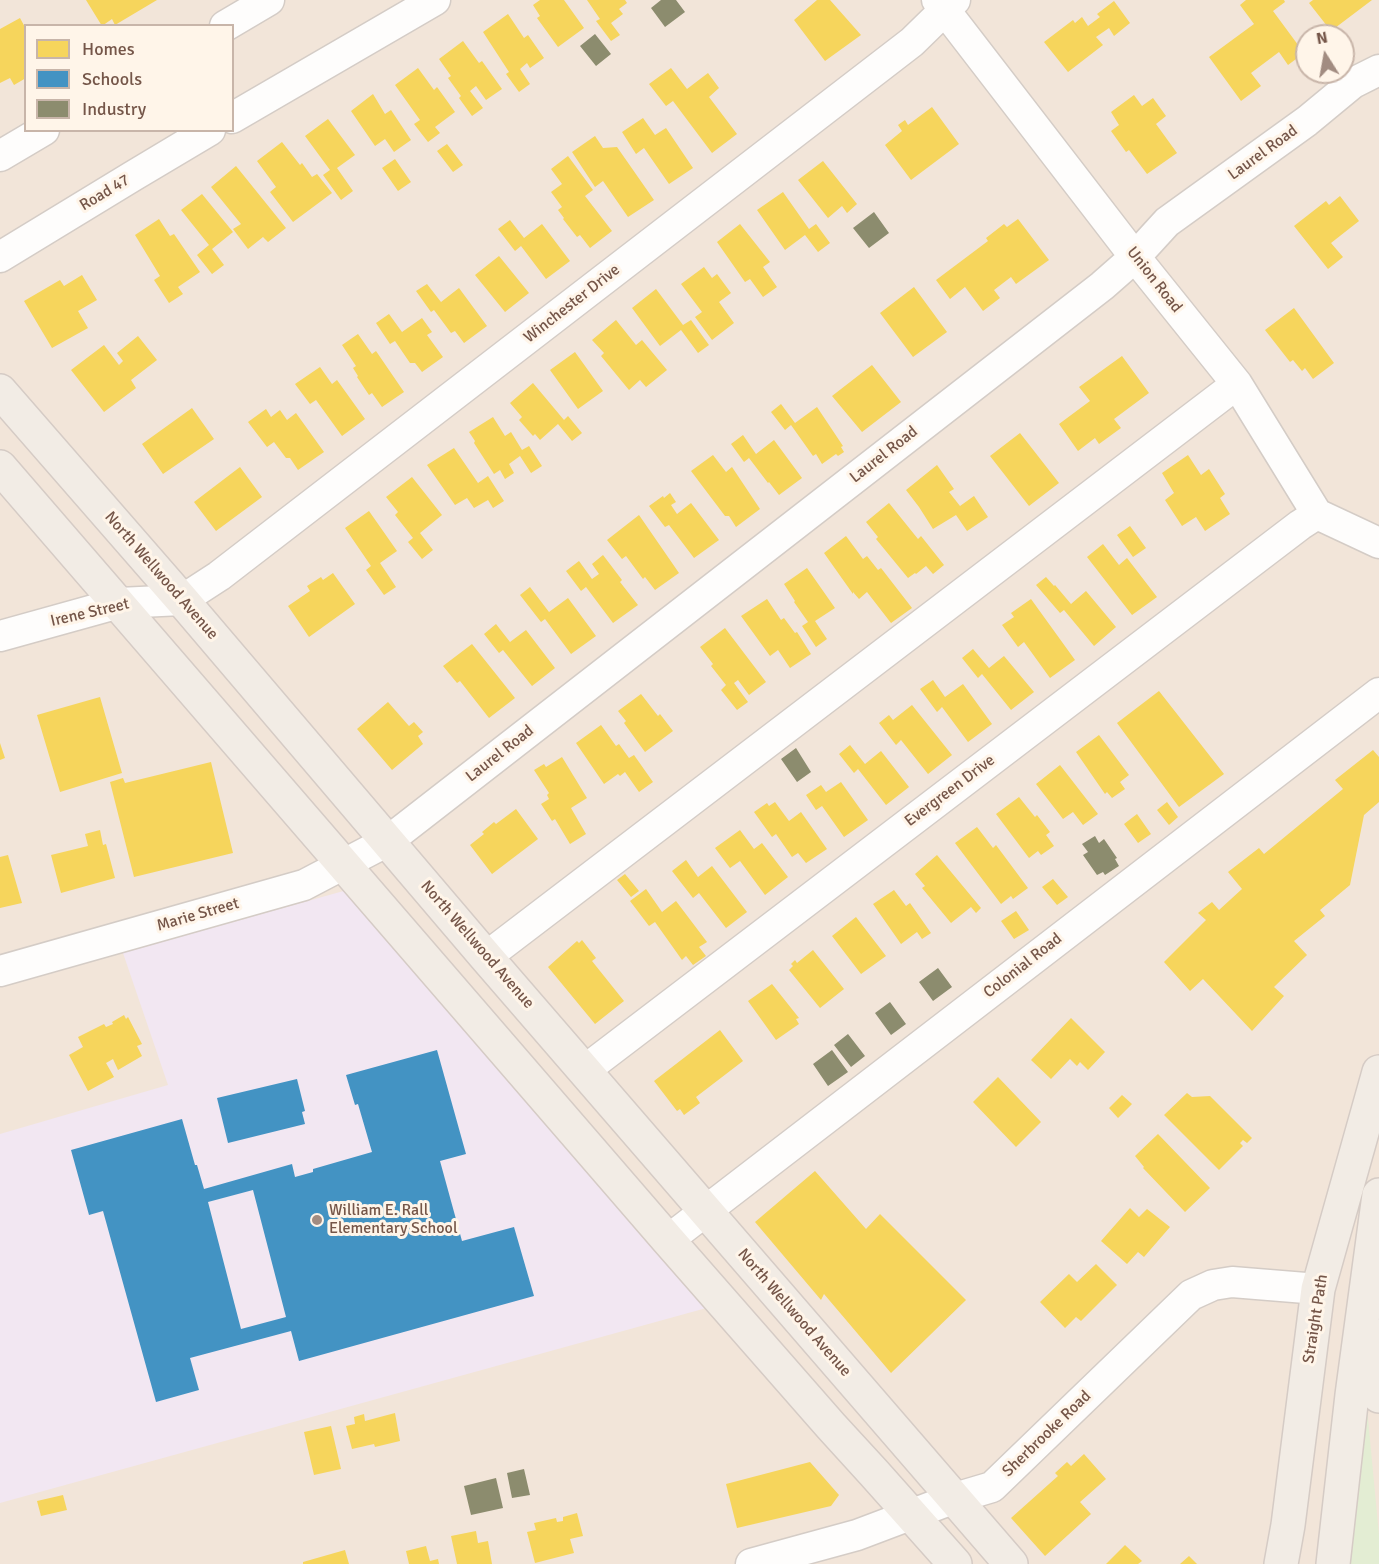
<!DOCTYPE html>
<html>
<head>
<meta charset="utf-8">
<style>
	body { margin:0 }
	#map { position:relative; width:1379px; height:1564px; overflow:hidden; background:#f6f0e9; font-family:Signika,sans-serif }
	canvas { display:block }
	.legend { position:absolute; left:24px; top:24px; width:210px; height:108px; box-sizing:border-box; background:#fff5e9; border:2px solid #c8b5a9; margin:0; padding:8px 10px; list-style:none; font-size:18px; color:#755649 }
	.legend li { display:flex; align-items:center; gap:12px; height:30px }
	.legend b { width:30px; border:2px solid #c8b5a9 }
	.north { position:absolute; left:1295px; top:24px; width:60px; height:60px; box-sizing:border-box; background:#fff5e9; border:2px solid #c8b5a9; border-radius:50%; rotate:349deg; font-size:16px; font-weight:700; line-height:24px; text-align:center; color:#755649 }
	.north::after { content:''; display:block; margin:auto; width:21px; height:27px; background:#a28c81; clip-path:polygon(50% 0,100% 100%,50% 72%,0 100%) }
</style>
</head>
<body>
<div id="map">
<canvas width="1379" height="1564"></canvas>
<ul class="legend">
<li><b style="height:16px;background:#f6d55c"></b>Homes</li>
<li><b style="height:16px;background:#4393c3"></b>Schools</li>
<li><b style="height:16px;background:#8c8c6e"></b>Industry</li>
</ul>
<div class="north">N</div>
</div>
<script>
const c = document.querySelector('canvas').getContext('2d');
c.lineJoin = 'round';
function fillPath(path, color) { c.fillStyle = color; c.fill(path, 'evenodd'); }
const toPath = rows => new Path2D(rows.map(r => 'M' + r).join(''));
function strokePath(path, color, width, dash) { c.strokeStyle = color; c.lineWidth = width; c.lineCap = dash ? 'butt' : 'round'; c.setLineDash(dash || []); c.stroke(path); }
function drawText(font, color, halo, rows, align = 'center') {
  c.font = font + ' Signika,sans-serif'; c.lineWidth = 6; c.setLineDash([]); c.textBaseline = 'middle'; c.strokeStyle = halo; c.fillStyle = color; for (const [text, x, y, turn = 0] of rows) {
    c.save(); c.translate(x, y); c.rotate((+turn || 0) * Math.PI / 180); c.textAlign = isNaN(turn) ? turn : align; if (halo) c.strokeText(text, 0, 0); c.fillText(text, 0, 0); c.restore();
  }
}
fillPath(toPath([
	[0,0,1379,0,1379,1564,0,1564],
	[26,26,232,26,232,130,26,130],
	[1307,36,1343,36,1343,72,1307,72]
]), '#f2e5d9');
fillPath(toPath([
	[347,890,710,1307,0,1503,0,1134,168,1085,123,953]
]), '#f2e7f2');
fillPath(toPath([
	[1365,1387,1379,1535,1379,1564,1346,1564]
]), '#e3edd3');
fillPath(toPath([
	[86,0,157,0,115,25,112,19,102,26],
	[540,0,564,0,584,28,558,47,537,18,540,16,533,5],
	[587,0,625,0,627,3,619,9,623,14,611,23,620,35,611,41,596,21,600,19],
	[817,0,830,0,861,35,825,61,794,20],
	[1246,0,1284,0,1285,2,1273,11,1304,53,1288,65,1279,52,1251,73,1261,86,1241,101,1209,57,1254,24,1240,5],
	[1313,0,1372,0,1331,31,1309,3],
	[1114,1,1130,23,1114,36,1109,28,1096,37,1103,45,1068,72,1044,42,1073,20,1075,23,1082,17,1088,26,1100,17,1097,14],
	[508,14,524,38,528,35,544,58,530,68,527,63,520,69,530,84,519,92,506,74,509,72,483,32],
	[20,18,26,29,26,78,14,85,10,78,0,83,0,29],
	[463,41,479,63,482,61,502,89,486,100,476,86,470,91,483,108,472,116,459,98,461,96,448,78,451,76,439,59],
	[418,68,434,90,437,87,455,112,435,127,440,133,428,142,414,124,420,120,395,85],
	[671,68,687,89,708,73,719,88,709,97,737,134,712,153,673,101,666,106,649,84],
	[373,94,385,114,391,110,411,140,394,152,385,139,375,146,351,111],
	[1134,95,1142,106,1153,98,1166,116,1156,124,1177,153,1147,174,1129,150,1126,152,1111,131,1119,125,1111,112],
	[932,107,959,144,911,180,885,145,902,131,898,125,905,120,908,125],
	[643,118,655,135,666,128,693,168,669,184,644,148,636,154,622,132],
	[328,119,355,155,337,168,353,191,341,200,323,175,330,170,305,136],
	[595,136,603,148,617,147,654,200,628,217,603,181,595,187,572,152],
	[282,142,300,165,302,163,312,177,317,174,332,193,293,222,270,192,276,187,257,161],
	[447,144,463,165,453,172,437,151],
	[568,156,593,190,585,196,612,231,590,248,580,235,577,237,563,219,564,218,558,210,562,207,551,192,562,184,551,169],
	[395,159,411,182,398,191,382,168],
	[823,161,857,204,847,213,842,206,828,218,798,180],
	[236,166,286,228,268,242,263,237,248,249,233,229,241,224,211,187],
	[783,192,809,229,816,224,830,243,818,252,805,235,785,250,757,210],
	[202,194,233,232,212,249,224,265,212,274,197,255,209,245,181,210],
	[1340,196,1359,221,1331,243,1343,257,1328,269,1294,226,1326,201,1329,205],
	[159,219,170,236,174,234,200,272,178,287,183,294,169,303,154,280,160,276,135,235],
	[1018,219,1049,260,1016,284,1011,277,994,290,1000,298,983,311,965,287,950,299,936,280,988,241,986,238,1004,224,1007,227],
	[510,220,524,238,542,224,570,261,546,279,521,246,515,251,498,229],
	[740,224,770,262,763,267,777,287,763,297,750,279,745,282,717,242],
	[499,256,529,293,505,312,475,275],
	[704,267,712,278,717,274,731,293,719,302,734,323,712,340,695,317,702,312,681,284],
	[82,275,97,300,78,311,88,328,52,348,24,301,60,280,64,286],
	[427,284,441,302,459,288,487,326,464,343,455,331,451,333,434,310,431,312,416,291],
	[914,287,947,332,913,357,880,313],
	[656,289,683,325,691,320,709,345,698,353,681,330,660,346,632,308],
	[1294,308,1334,363,1313,379,1305,368,1302,371,1293,360,1290,362,1265,330],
	[389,314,402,332,422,318,432,332,427,335,443,357,422,372,415,363,410,363,395,341,390,344,376,323],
	[616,320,636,345,642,340,667,370,646,387,640,380,629,390,601,356,604,353,592,340],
	[358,334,372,354,376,351,404,392,382,407,372,393,369,395,357,377,358,376,353,368,356,366,342,345],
	[138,336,157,360,131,380,136,388,104,412,71,370,104,345,119,365,123,361,117,353],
	[575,352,603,391,578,409,550,370],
	[1122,356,1149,393,1114,419,1121,428,1099,444,1095,438,1078,451,1059,424,1090,401,1079,387],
	[872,365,901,402,862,432,832,396],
	[320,367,332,384,337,380,365,419,342,436,316,400,310,404,295,384],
	[533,383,564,420,568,416,582,433,572,441,558,424,540,440,535,434,533,436,519,420,522,417,510,403],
	[781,404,795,423,817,407,843,446,841,447,844,452,838,456,836,454,822,464,816,454,813,456,791,425,785,430,771,412],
	[192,408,214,439,163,474,142,444],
	[266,409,271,417,280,410,287,420,296,413,324,452,298,470,290,458,286,458,274,442,267,447,248,422],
	[493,417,505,436,511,432,522,450,529,446,542,466,531,473,520,456,509,464,514,473,505,479,500,470,494,474,474,443,475,441,469,432],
	[1020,433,1059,483,1029,506,990,456],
	[743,435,756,454,774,440,802,478,779,495,769,482,768,483,749,458,744,462,731,444],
	[454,448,478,483,488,476,504,501,493,508,488,500,474,508,467,498,455,505,427,465],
	[713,455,726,472,732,467,760,509,736,527,729,516,725,516,691,471],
	[1188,455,1201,475,1209,469,1225,494,1220,498,1230,514,1205,531,1196,517,1182,526,1165,500,1174,493,1162,473],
	[937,465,954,489,949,492,960,506,974,496,988,517,967,531,956,515,933,529,919,507,906,490],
	[240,467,262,497,216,531,194,502],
	[412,477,442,515,420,533,433,550,422,559,408,542,413,538,395,515,398,512,386,497],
	[670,493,676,502,671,505,677,514,691,503,719,540,694,558,669,525,665,527,649,506,663,496,664,498],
	[889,503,918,539,921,536,944,565,933,574,926,566,916,574,915,573,908,578,876,539,878,537,866,522],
	[369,511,397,551,380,563,396,587,384,595,366,570,371,566,345,528],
	[639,515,679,573,655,590,645,577,643,579,626,556,622,559,607,540],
	[1130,526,1146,548,1133,557,1117,535],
	[846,536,863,559,867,556,878,570,881,568,912,608,891,623,867,592,859,599,853,592,853,594,824,553],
	[1103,544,1119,565,1127,558,1157,597,1132,615,1087,557],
	[603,555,622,580,620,582,638,605,613,623,586,587,581,591,566,571,579,561,592,579,599,574,592,564],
	[807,568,835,608,815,621,827,639,816,647,802,626,808,622,794,602,795,601,784,584],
	[333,573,355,604,309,637,288,606,310,591,307,586,321,577,323,580],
	[1046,577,1054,586,1055,585,1071,604,1086,591,1116,627,1094,646,1064,610,1060,613,1036,585],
	[530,587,549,612,568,598,596,636,571,654,545,619,541,622,520,595],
	[767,599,781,620,784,618,795,633,797,632,811,654,790,668,778,650,770,656,741,616],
	[1031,599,1075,660,1050,678,1024,642,1018,647,1002,625,1014,617,1011,613],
	[496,624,510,642,526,630,555,668,532,686,503,650,499,653,484,634],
	[725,628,766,682,749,695,738,680,734,683,748,702,737,710,721,690,726,685,711,666,713,664,700,647],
	[472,644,515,698,489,718,460,681,457,683,443,666],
	[973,649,989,668,1004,656,1034,692,1011,710,982,674,978,678,962,658],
	[933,680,945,697,963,684,992,724,968,742,942,707,937,712,920,689],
	[1159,691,1224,774,1179,807,1117,723],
	[641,694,658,716,660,714,673,731,645,752,624,723,626,721,618,711],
	[100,697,122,773,60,792,37,715],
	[388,702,409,726,414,722,423,732,418,736,423,744,392,770,357,729],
	[912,705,952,755,928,774,901,740,896,745,879,723,889,715,893,720],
	[601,725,616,746,619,744,629,758,634,755,653,782,639,792,625,772,620,776,618,774,604,784,576,743],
	[1099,735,1129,775,1120,782,1125,789,1112,798,1107,792,1105,794,1076,752],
	[0,743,5,758,0,760],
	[850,745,865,764,881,751,909,787,886,805,858,769,854,773,839,754],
	[1373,750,1379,757,1379,802,1364,815,1350,885,1320,910,1325,916,1294,941,1307,955,1274,987,1284,996,1252,1031,1203,979,1190,991,1164,962,1206,920,1198,913,1212,902,1219,910,1242,889,1228,872,1259,848,1264,854,1343,789,1335,780],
	[562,757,587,798,571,808,586,834,570,844,555,819,552,821,541,804,549,799,547,795,549,793,534,770,544,764,546,767],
	[211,762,233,853,134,877,110,782,123,778,125,783],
	[1060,765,1098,814,1083,825,1073,812,1063,819,1036,784],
	[841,782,868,820,844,837,822,806,816,810,806,795,821,785,826,792],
	[1019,797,1035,817,1037,815,1050,832,1046,835,1054,846,1041,855,1038,851,1029,858,996,814],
	[775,802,789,821,801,812,827,849,806,863,798,853,792,857,776,834,772,837,754,812,767,803,769,806],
	[1167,802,1178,817,1169,825,1157,810],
	[516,809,538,839,492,874,470,845,484,834,482,832,494,822,496,824],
	[1137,814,1151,834,1138,843,1124,824],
	[977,827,993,848,996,845,1028,888,1013,899,1011,896,1001,904,955,843],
	[100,830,103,845,106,844,115,878,61,893,51,855,88,846,85,834],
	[740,830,754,849,762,843,788,877,765,895,740,861,730,868,715,848],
	[8,855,22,903,0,908,0,857],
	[937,855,981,908,976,913,971,907,951,923,922,888,925,886,915,874],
	[686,860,698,877,712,866,747,912,726,928,699,893,693,898,672,871],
	[625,874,639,891,631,897,617,880],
	[1053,879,1068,897,1057,905,1042,887],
	[646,889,662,912,676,901,707,942,699,947,706,956,693,965,686,956,682,960,655,922,649,926,630,901],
	[894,890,906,906,910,903,931,933,922,939,917,932,901,944,873,904],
	[1016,911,1029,930,1014,939,1001,921],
	[856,917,886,956,861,974,832,936],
	[582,940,596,958,592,961,624,1001,595,1024,548,967,577,941,579,943],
	[813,950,844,989,820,1008,789,970,793,966,791,964,795,960,797,963],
	[772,984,799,1018,796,1019,799,1024,776,1040,748,1001],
	[124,1015,126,1019,128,1017,142,1044,137,1046,142,1056,118,1070,113,1059,106,1063,114,1077,88,1091,69,1055,83,1047,78,1037,104,1024,106,1027,113,1024,112,1022],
	[1071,1018,1105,1052,1088,1070,1080,1062,1077,1066,1070,1059,1051,1079,1031,1060],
	[720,1030,743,1061,696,1097,700,1103,684,1115,680,1109,677,1111,654,1081],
	[998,1077,1041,1122,1016,1147,973,1102],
	[1187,1093,1192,1097,1210,1096,1252,1138,1247,1143,1243,1140,1240,1143,1243,1146,1219,1170,1164,1115],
	[1122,1095,1132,1104,1118,1118,1109,1108],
	[1158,1134,1210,1188,1185,1212,1143,1168,1144,1167,1135,1156],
	[815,1171,866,1229,880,1214,966,1300,891,1373,824,1294,821,1300,755,1222],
	[1130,1208,1139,1217,1147,1209,1170,1227,1144,1257,1138,1252,1127,1264,1101,1241],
	[1096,1264,1117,1285,1081,1321,1076,1317,1065,1328,1040,1302,1069,1274,1077,1282],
	[395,1413,400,1441,375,1447,374,1444,352,1449,346,1426,355,1424,354,1417,364,1414,365,1421],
	[331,1426,341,1469,314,1475,304,1432],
	[1084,1454,1106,1479,1080,1502,1091,1514,1045,1556,1011,1518,1058,1476,1055,1473,1067,1462,1071,1466],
	[810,1462,839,1495,831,1506,737,1528,726,1484],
	[63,1495,67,1510,41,1516,37,1501],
	[577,1513,583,1536,570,1539,574,1553,535,1563,527,1532,536,1530,534,1523,556,1518,557,1522,563,1521,563,1517],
	[476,1531,478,1543,488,1541,492,1564,457,1564,451,1536],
	[1125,1545,1142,1561,1138,1564,1106,1564],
	[426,1546,430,1561,438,1559,439,1564,409,1564,406,1551],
	[345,1550,349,1564,303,1564,303,1562],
	[1189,1556,1197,1564,1180,1564]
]), '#f6d55c');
fillPath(toPath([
	[437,1050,466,1154,440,1161,462,1241,514,1227,534,1296,299,1361,291,1331,190,1358,199,1390,156,1402,103,1211,89,1215,71,1150,182,1119,195,1165,197,1165,204,1189,292,1164,295,1177,313,1172,313,1169,372,1152,358,1104,355,1105,346,1075],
	[253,1190,286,1317,241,1329,208,1202],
	[297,1079,305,1111,302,1112,305,1124,228,1143,217,1098]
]), '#4393c3');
fillPath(toPath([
	[661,0,676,0,685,12,665,27,651,8],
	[595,34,611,54,596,66,580,46],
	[874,212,889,233,869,248,853,228],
	[796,748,811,772,797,782,781,759],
	[1095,836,1099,843,1104,839,1117,858,1115,859,1119,866,1105,875,1103,872,1097,875,1083,855,1088,852,1082,844],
	[938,968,952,987,933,1001,919,982],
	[890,1002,906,1024,891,1035,875,1013],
	[848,1034,865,1056,851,1067,834,1045],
	[832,1050,848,1072,828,1086,813,1064],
	[524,1469,530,1495,512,1498,507,1473],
	[496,1478,503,1508,471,1515,464,1486]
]), '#8c8c6e');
const minor = toPath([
	[937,0,1135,257,1237,384,1317,514,1379,543],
	[225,26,269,0],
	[232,118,435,0],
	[0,156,44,130],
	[0,257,133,176,210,130],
	[0,636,119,603,182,600,219,576,912,42,955,0],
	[486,957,1237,384],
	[0,971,304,885,388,841,1102,286,1135,257,1167,222,1307,121,1353,83,1379,70],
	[585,1070,1300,525,1317,514],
	[668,1240,1379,693],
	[751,1564,857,1535,955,1498,992,1487,1191,1295,1213,1285,1232,1282,1318,1289]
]);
const major = toPath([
	[0,391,182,600,486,957,1011,1564],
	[0,467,668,1240,831,1426,874,1473,955,1564],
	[1373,1335,1379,1396],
	[1281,1564,1288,1525,1318,1289,1379,1072],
	[1333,1564,1352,1395,1379,1195]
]);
strokePath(minor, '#d4ccc6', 33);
strokePath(major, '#d5cbc5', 36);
strokePath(minor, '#fefdfc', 30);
strokePath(major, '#f2ece5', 33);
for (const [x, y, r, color] of [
	[317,1220,6,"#a28c81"]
]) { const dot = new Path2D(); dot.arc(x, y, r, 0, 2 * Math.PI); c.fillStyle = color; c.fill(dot); strokePath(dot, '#fff5e9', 2); }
drawText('16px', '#755649', '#fff5e9', [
	["Laurel Road",1263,153,-36],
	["Road 47",105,193,-31],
	["Union Road",1154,280,52],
	["Winchester Drive",572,304,-38],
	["Laurel Road",884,455,-38],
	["North Wellwood Avenue",161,576,49],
	["Irene Street",90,613,-13],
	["Laurel Road",500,754,-38],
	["Evergreen Drive",950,791,-37],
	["Marie Street",198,915,-16],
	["North Wellwood Avenue",477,945,49],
	["Colonial Road",1023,966,-38],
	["North Wellwood Avenue",794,1313,49],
	["Straight Path",1316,1319,-81],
	["Sherbrooke Road",1047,1434,-44]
]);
drawText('16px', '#755649', '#fff5e9', [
	["William E. Rall",329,1211],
	["Elementary School",329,1229]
], 'left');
</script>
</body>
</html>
